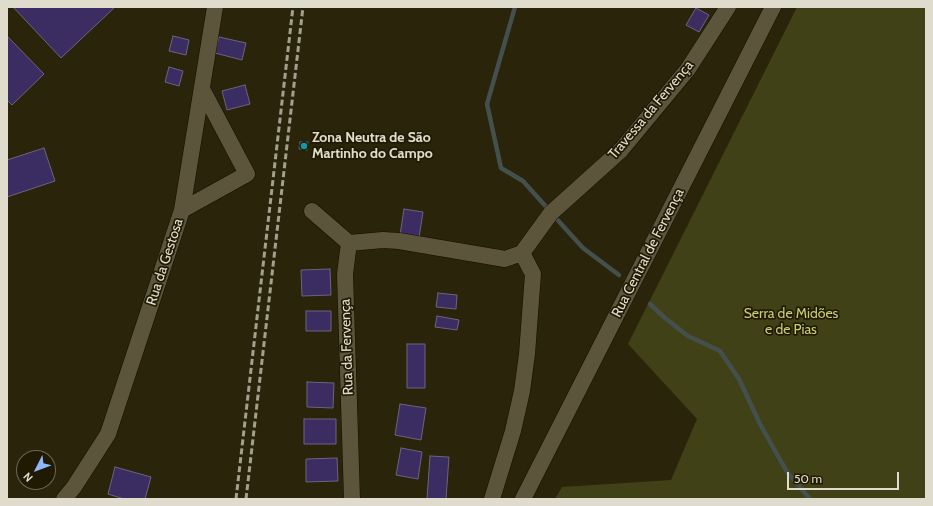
<!DOCTYPE html>
<html>
<head>
<meta charset="utf-8">
<style>
	body { margin:0 }
	#map { position:relative; width:933px; height:506px; overflow:hidden; background:#2a240b; font-family:Cabin,sans-serif }
	canvas { display:block }
	.frame { position:absolute; inset:0; border:8px solid #e0dccd; pointer-events:none }
	.north { position:absolute; left:16px; top:450px; width:40px; height:40px; box-sizing:border-box; background:#211a03; border:1px solid #6d6854; border-radius:50%; rotate:228deg; font-size:11px; font-weight:700; line-height:16px; text-align:center; color:#e0dccd }
	.north::after { content:''; display:block; margin:auto; width:14px; height:18px; background:#8db9fc; clip-path:polygon(50% 0,100% 100%,50% 72%,0 100%) }
	.scale { position:absolute; left:787px; top:472px; width:112px; height:18px; box-sizing:border-box; border:2px solid #e0dccd; border-top:0; padding-left:5px; font-size:12px; line-height:14px; white-space:nowrap; color:#e0dccd; -webkit-text-stroke:3px #211a03; paint-order:stroke }
</style>
</head>
<body>
<div id="map">
<canvas width="933" height="506"></canvas>
<div class="frame"></div>
<div class="north">N</div>
<div class="scale">50 m</div>
</div>
<script>
const c = document.querySelector('canvas').getContext('2d');
c.lineJoin = 'round';
function fillPath(path, color) { c.fillStyle = color; c.fill(path, 'evenodd'); }
const toPath = rows => new Path2D(rows.map(r => 'M' + r).join(''));
function strokePath(path, color, width, dash) { c.strokeStyle = color; c.lineWidth = width; c.lineCap = dash ? 'butt' : 'round'; c.setLineDash(dash || []); c.stroke(path); }
function drawText(font, color, halo, rows, align = 'center') {
  c.font = font + ' Cabin,sans-serif'; c.lineWidth = 3.5; c.setLineDash([]); c.textBaseline = 'middle'; c.strokeStyle = halo; c.fillStyle = color; for (const [text, x, y, turn = 0] of rows) {
    c.save(); c.translate(x, y); c.rotate((+turn || 0) * Math.PI / 180); c.textAlign = isNaN(turn) ? turn : align; if (halo) c.strokeText(text, 0, 0); c.fillText(text, 0, 0); c.restore();
  }
}
fillPath(toPath([
	[797,7,926,7,926,499,555,499,562,487,671,480,697,419,628,344]
]), '#404117');
strokePath(toPath([
	[515,7,487,104,501,168,523,181,549,210],
	[554,216,583,248,619,275],
	[650,304,665,318,688,336,720,351,739,379,760,424,787,472,810,499]
]), '#43504e', 4.5);
const building = toPath([
	[13,7,115,7,61,58,13,7],
	[696,8,709,15,699,32,686,25,696,8],
	[7,36,44,74,12,105,7,100,7,36],
	[173,36,189,40,186,55,169,51,173,36],
	[219,37,246,43,242,60,215,53,219,37],
	[169,67,183,71,179,86,165,82,169,67],
	[245,85,250,104,227,110,222,91,245,85],
	[300,142,308,142,307,150,299,149,300,142],
	[44,148,55,181,7,197,7,160,44,148],
	[404,209,423,212,419,238,400,235,404,209],
	[330,269,331,295,302,296,301,270,330,269],
	[438,293,457,295,456,309,436,307,438,293],
	[306,311,331,311,331,331,306,331,306,311],
	[437,316,459,320,457,330,435,327,437,316],
	[407,344,425,344,425,388,407,388,407,344],
	[307,382,334,383,333,408,307,407,307,382],
	[400,404,426,408,421,440,395,435,400,404],
	[304,419,336,419,336,444,304,444,304,419],
	[401,448,422,452,418,479,396,475,401,448],
	[430,456,449,457,446,499,427,499,430,456],
	[337,458,338,481,306,482,306,459,337,458],
	[115,467,151,477,145,499,124,499,108,494,115,467]
]);
fillPath(building, '#3b2d61');
strokePath(building, '#6a657e', 1);
const minor = toPath([
	[182,210,247,174,202,89],
	[312,211,349,243,345,274,352,499],
	[349,243,383,240,399,241,505,259,522,253,551,213,621,150,688,69,728,7],
	[64,499,74,487,108,434,182,210,215,7],
	[492,499,513,431,522,391,527,354,533,274,522,253],
	[523,499,773,7]
]);
strokePath(minor, '#130d00', 17);
strokePath(minor, '#5c553c', 16);
strokePath(toPath([
	[236,499,293,7],
	[246,499,303,7]
]), '#a4a08d', 3, [6, 3]);
for (const [x, y, r, color] of [
	[304,146,4,"#0f9aa8"]
]) { const dot = new Path2D(); dot.arc(x, y, r, 0, 2 * Math.PI); c.fillStyle = color; c.fill(dot); strokePath(dot, '#211a03', 1.5); }
drawText('14px', '#e0dccd', '#211a03', [
	["Travessa da Fervença",651,110,-50],
	["Rua Central de Fervença",648,253,-63],
	["Rua da Gestosa",165,262,-72],
	["Rua da Fervença",347,347,-92]
]);
drawText('bold 14px', '#e0dccd', '#211a03', [
	["Zona Neutra de São",312,138],
	["Martinho do Campo",312,154]
], 'left');
drawText('14px', '#c7cc6d', '#211a03', [
	["Serra de Midões",791,314],
	["e de Pias",791,330]
]);
</script>
</body>
</html>
